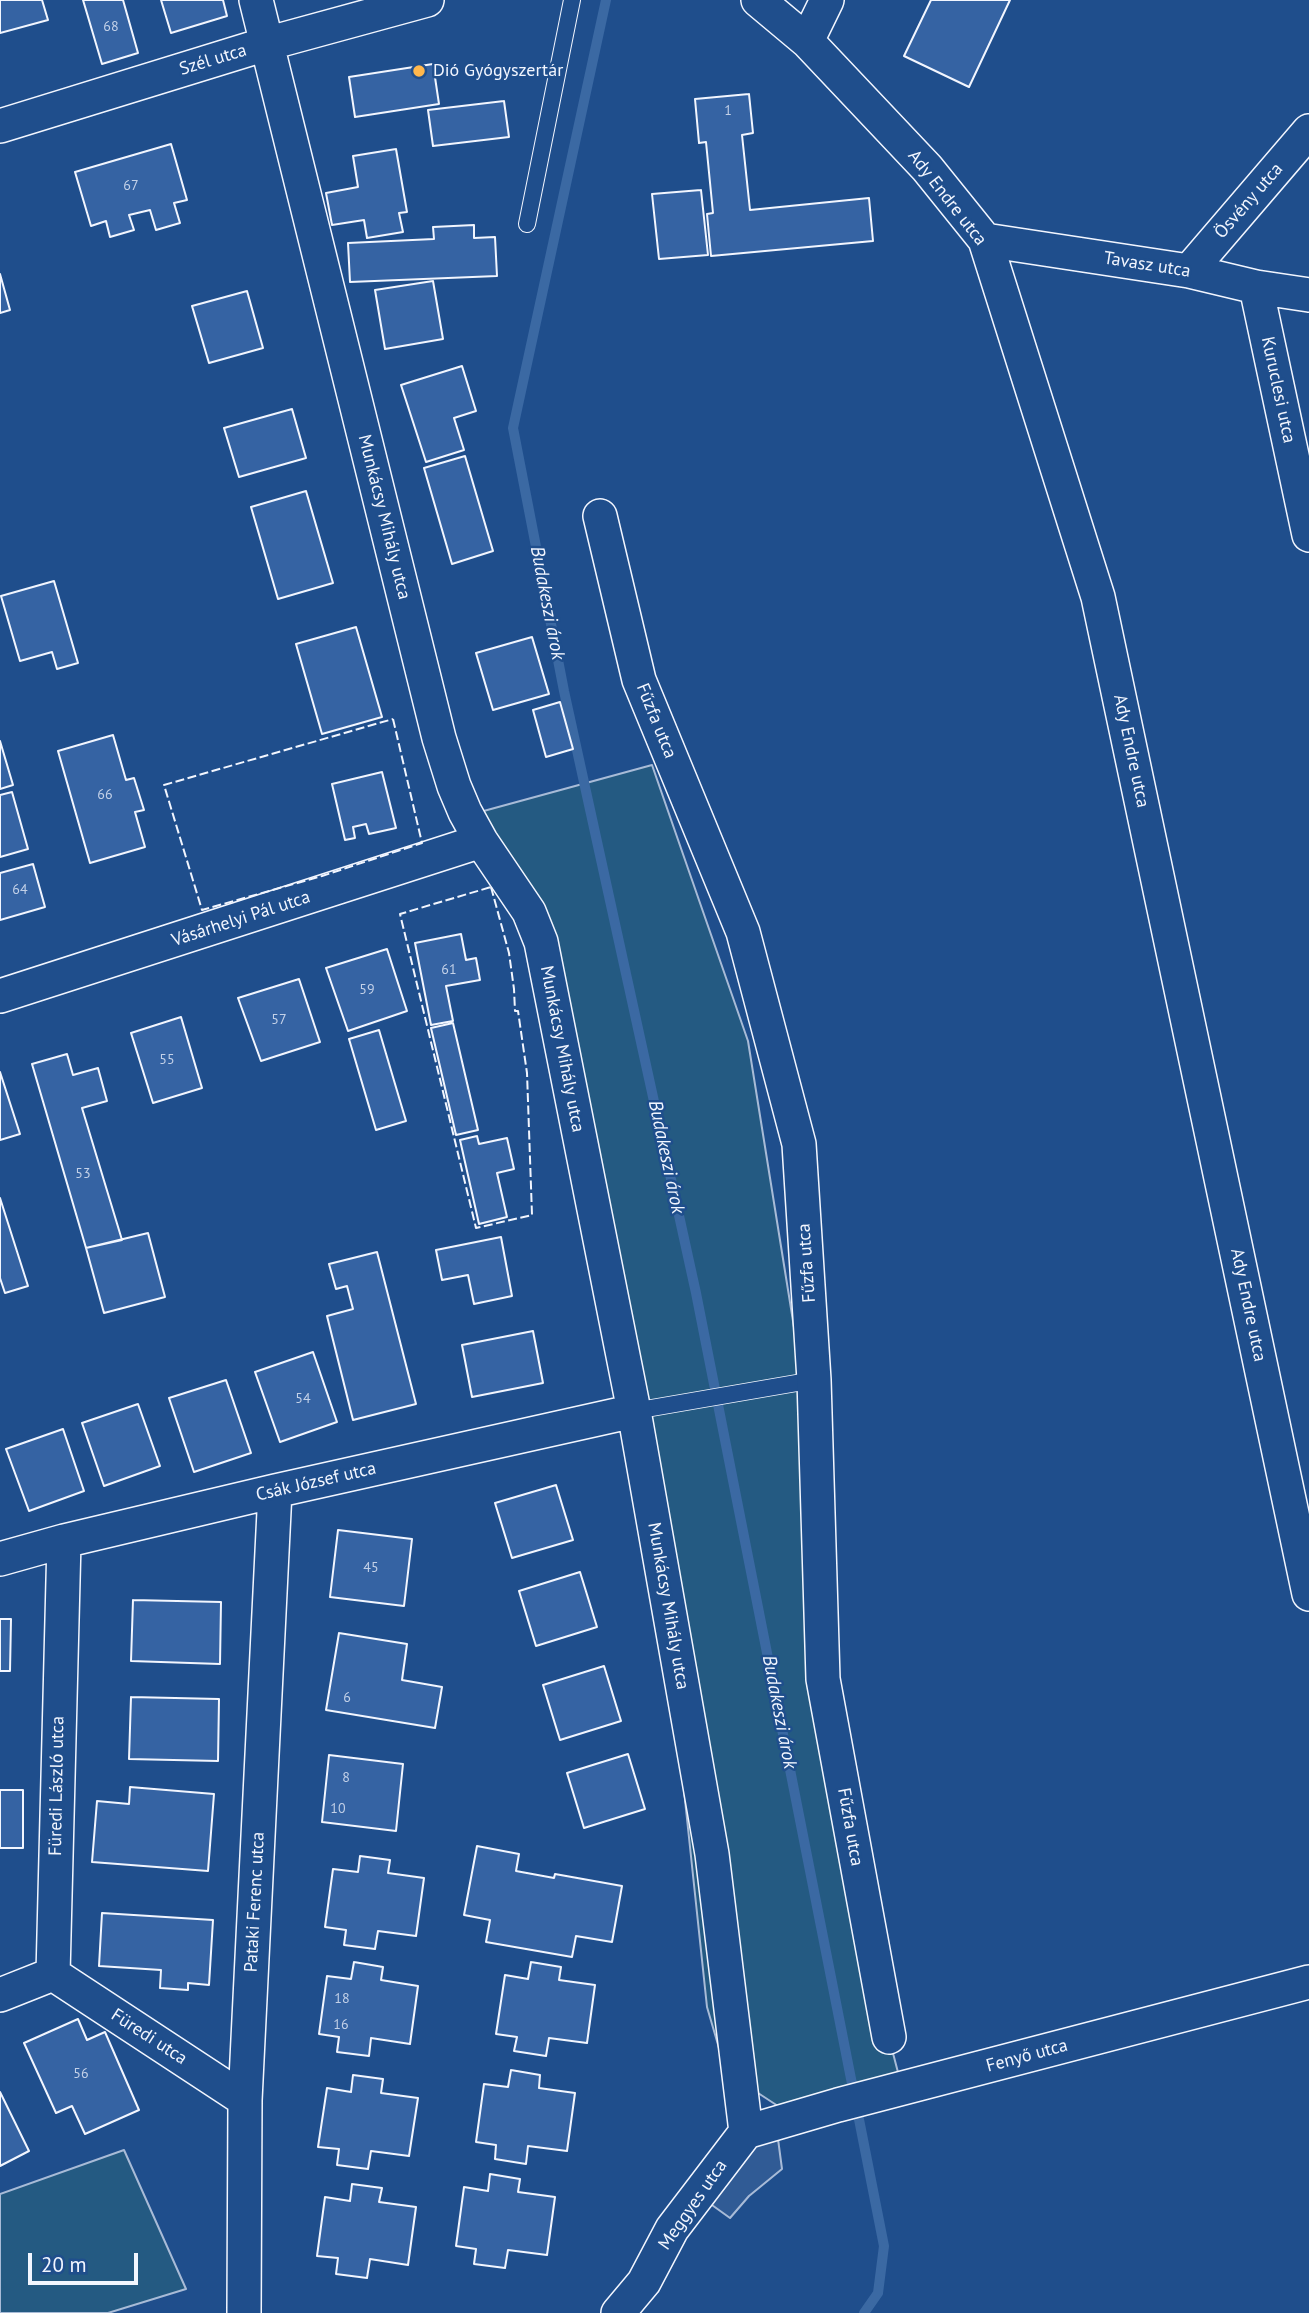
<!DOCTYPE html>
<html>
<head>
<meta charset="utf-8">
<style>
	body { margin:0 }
	#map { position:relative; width:1309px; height:2313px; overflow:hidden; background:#1f4e8c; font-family:"PT Sans",sans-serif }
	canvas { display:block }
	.scale { position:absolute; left:28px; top:2253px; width:110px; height:32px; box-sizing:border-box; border:4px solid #f2f6ff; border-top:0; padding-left:9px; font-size:21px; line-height:24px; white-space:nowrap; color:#f2f6ff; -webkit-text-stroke:5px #1f4e8c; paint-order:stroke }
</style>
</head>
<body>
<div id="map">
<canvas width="1309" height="2313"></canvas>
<div class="scale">20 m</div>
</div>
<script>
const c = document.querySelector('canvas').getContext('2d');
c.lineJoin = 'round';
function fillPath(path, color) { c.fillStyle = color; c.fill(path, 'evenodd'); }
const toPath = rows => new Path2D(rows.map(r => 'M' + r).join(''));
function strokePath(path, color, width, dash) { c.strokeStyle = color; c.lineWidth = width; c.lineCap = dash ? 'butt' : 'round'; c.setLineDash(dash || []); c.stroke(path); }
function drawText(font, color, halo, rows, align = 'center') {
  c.font = font + ' "PT Sans",sans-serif'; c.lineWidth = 5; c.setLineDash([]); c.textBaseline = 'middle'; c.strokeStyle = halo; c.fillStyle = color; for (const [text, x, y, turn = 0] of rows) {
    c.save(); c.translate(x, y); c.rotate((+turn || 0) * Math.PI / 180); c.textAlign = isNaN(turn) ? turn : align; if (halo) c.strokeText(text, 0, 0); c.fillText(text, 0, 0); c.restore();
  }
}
const green = toPath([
	[652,765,748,1041,802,1377,835,1831,900,2080,784,2110,726,2072,707,2007,661,1574,547,995,469,815,652,765],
	[124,2150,186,2289,108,2313,0,2313,0,2194,124,2150]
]);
fillPath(green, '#245a82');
strokePath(green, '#a8bbd7', 2);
const parking = toPath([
	[776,2124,782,2169,749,2196,730,2218,698,2195,776,2124]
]);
fillPath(parking, '#305b95');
strokePath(parking, '#a8bbd7', 2);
strokePath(toPath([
	[606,0,513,428,564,691,696,1293,884,2246,878,2293,864,2313]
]), '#3b69a3', 10);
const building = toPath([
	[0,0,42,0,48,20,0,33,0,0],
	[83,0,123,0,138,53,102,64,83,0],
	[161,0,223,0,227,16,171,33,161,0],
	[931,0,1010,0,969,87,904,56,931,0],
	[433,64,439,104,355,117,349,77,433,64],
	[749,94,753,133,742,135,750,210,869,198,873,241,711,256,707,214,713,213,706,142,699,143,695,99,749,94],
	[504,101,509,137,433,146,428,110,504,101],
	[171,144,187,200,174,203,180,223,156,230,150,210,129,215,134,230,110,237,106,221,91,226,75,172,171,144],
	[396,149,407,212,399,213,403,232,367,238,364,220,332,225,326,193,358,187,353,156,396,149],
	[701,190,708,255,659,259,652,194,701,190],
	[474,225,474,238,495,237,497,276,350,282,348,243,434,239,433,227,474,225],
	[0,274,10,310,0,313,0,274],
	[433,281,443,339,385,349,375,290,433,281],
	[247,291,263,348,209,363,192,306,247,291],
	[462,366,476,411,454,418,464,450,426,462,401,385,462,366],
	[292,409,306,458,239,477,224,428,292,409],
	[465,456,493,551,452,564,424,468,465,456],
	[306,491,333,583,278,599,251,507,306,491],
	[54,581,78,663,57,669,52,652,20,661,1,596,54,581],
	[356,627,382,717,322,734,296,644,356,627],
	[532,637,549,694,493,710,476,653,532,637],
	[560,702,573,749,546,757,533,710,560,702],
	[113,735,126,780,134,778,144,810,135,812,145,847,90,863,58,751,113,735],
	[0,741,13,785,0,789,0,741],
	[382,772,396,828,369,834,366,824,353,827,355,838,345,840,332,784,382,772],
	[12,792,28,849,0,857,0,795,12,792],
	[33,864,45,907,0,920,0,873,33,864],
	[461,934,466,960,476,958,480,980,446,986,453,1021,431,1025,415,943,461,934],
	[387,949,407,1011,348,1031,326,968,387,949],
	[299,979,320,1042,261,1061,238,998,299,979],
	[181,1017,202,1088,153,1103,131,1033,181,1017],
	[453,1023,478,1130,456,1135,431,1028,453,1023],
	[379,1030,406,1121,376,1130,349,1039,379,1030],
	[67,1054,73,1075,98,1068,107,1101,82,1108,122,1240,86,1248,32,1064,67,1054],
	[0,1072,20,1134,0,1140,0,1072],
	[477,1136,479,1144,507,1138,514,1169,497,1173,507,1217,479,1224,460,1140,477,1136],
	[0,1198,28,1286,5,1293,0,1278,0,1198],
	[148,1233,165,1297,104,1313,86,1248,148,1233],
	[501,1237,512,1296,474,1304,468,1275,442,1280,436,1250,501,1237],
	[377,1252,416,1404,353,1420,327,1316,353,1309,347,1286,336,1289,329,1264,377,1252],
	[533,1331,543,1383,472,1397,462,1345,533,1331],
	[313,1352,337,1422,280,1442,255,1372,313,1352],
	[226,1380,251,1453,194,1472,169,1398,226,1380],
	[138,1404,160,1466,104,1486,82,1423,138,1404],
	[63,1429,84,1491,29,1511,6,1449,63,1429],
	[556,1485,573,1540,512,1558,495,1503,556,1485],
	[338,1530,412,1539,404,1606,330,1597,338,1530],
	[580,1572,597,1627,536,1646,519,1591,580,1572],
	[133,1600,221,1602,220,1664,131,1661,133,1600],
	[0,1619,11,1619,10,1671,0,1671,0,1619],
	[339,1633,407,1644,402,1680,442,1687,435,1728,326,1710,339,1633],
	[604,1666,621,1721,560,1740,543,1685,604,1666],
	[131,1697,219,1699,218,1761,129,1759,131,1697],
	[628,1754,645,1809,584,1828,567,1773,628,1754],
	[329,1755,403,1764,396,1831,322,1822,329,1755],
	[130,1787,214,1794,208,1871,92,1862,97,1801,129,1804,130,1787],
	[0,1790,23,1790,23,1848,0,1848,0,1790],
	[477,1846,519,1854,516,1871,554,1878,555,1874,622,1886,612,1942,576,1936,572,1957,486,1942,490,1920,464,1915,477,1846],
	[360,1856,390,1860,388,1873,424,1878,416,1936,378,1931,375,1949,344,1945,346,1930,325,1927,333,1869,358,1872,360,1856],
	[102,1913,213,1920,209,1985,188,1983,188,1990,160,1988,161,1970,99,1966,102,1913],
	[354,1962,383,1967,381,1980,418,1986,410,2044,371,2038,369,2056,337,2052,339,2037,319,2034,327,1976,351,1979,354,1962],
	[531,1962,561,1967,559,1980,595,1985,587,2043,549,2038,546,2056,514,2051,517,2037,496,2034,505,1975,528,1979,531,1962],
	[78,2019,87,2040,105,2032,139,2110,85,2134,72,2106,56,2113,24,2043,78,2019],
	[511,2070,540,2075,539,2088,575,2093,567,2151,528,2146,526,2164,495,2159,496,2145,476,2142,484,2084,508,2087,511,2070],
	[353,2075,383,2079,381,2093,418,2098,409,2156,371,2151,368,2169,337,2165,339,2149,318,2147,327,2088,351,2092,353,2075],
	[0,2092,29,2151,0,2166,0,2092],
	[490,2174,520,2179,518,2192,555,2197,547,2255,508,2250,505,2268,474,2264,476,2249,456,2246,464,2187,488,2191,490,2174],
	[352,2184,382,2188,379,2202,416,2207,408,2265,370,2259,367,2278,336,2274,338,2258,317,2256,325,2197,350,2201,352,2184]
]);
fillPath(building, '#3563a3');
strokePath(building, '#f2f6ff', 2);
const lane = toPath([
	[527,224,572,0],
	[634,1411,814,1380]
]);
const street = toPath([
	[256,0,439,738,454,786,465,812,481,841,529,912,541,942,634,1411,712,1854,746,2132],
	[758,0,807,41,927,168,985,240,1098,597,1309,1594],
	[807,41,827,0],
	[0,126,266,44,427,0],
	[985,240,1189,271,1256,287,1309,295],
	[1189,271,1309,131],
	[1256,287,1309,535],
	[600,516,639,680,743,932,799,1144,814,1380,823,1679,889,2037],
	[0,996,481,841],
	[0,1559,64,1541,275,1491,634,1411],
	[53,1974,64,1541],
	[53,1974,245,2100],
	[0,1995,53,1974],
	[746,2132,838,2105,1309,1982],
	[244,2313,245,2100,275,1491],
	[618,2313,644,2282,672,2229,746,2132]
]);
strokePath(lane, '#f2f6ff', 18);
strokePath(street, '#f2f6ff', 36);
strokePath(lane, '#1f4e8c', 16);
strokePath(street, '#1f4e8c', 33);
strokePath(toPath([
	[393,719,422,843,322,876,202,910,164,785,393,719],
	[491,887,509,953,514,989,515,1011,518,1011,527,1073,532,1215,476,1228,400,914,491,887]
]), '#f2f6ff', 2, [9, 3.5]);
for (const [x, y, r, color] of [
	[419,71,7,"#ffb74d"]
]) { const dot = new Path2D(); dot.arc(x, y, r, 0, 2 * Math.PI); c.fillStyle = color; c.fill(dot); strokePath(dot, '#1f4e8c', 2.5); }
drawText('14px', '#c3d1e8', null, [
	["68",111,27],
	["1",728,111],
	["67",131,186],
	["66",105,795],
	["64",20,890],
	["61",449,970],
	["59",367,990],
	["57",279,1020],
	["55",167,1060],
	["53",83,1174],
	["54",303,1399],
	["45",371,1568],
	["6",347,1698],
	["8",346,1778],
	["10",338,1809],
	["18",342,1999],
	["16",341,2025],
	["56",81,2074]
]);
drawText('18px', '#f2f6ff', '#1f4e8c', [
	["Szél utca",213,60,-17],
	["Ady Endre utca",947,198,52],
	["Ösvény utca",1249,201,-49],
	["Tavasz utca",1147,265,9],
	["Kuruclesi utca",1278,390,78],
	["Munkácsy Mihály utca",384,517,76],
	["Fűzfa utca",656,721,68],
	["Ady Endre utca",1131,751,78],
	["Vásárhelyi Pál utca",241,919,-18],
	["Munkácsy Mihály utca",562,1049,79],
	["Fűzfa utca",807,1263,-94],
	["Ady Endre utca",1248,1305,78],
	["Csák József utca",316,1482,-13],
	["Munkácsy Mihály utca",668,1606,80],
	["Füredi László utca",57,1786,-89],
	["Fűzfa utca",850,1827,80],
	["Pataki Ferenc utca",255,1902,-87],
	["Füredi utca",149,2037,33],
	["Fenyő utca",1027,2056,-15],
	["Meggyes utca",693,2205,-55]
]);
drawText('18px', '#f2f6ff', '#1f4e8c', [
	["Dió Gyógyszertár",433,71]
], 'left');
drawText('italic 19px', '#f2f6ff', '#1f4e8c', [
	["Budakeszi árok",547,603,79],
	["Budakeszi árok",666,1157,78],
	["Budakeszi árok",779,1712,79]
]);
</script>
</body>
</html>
